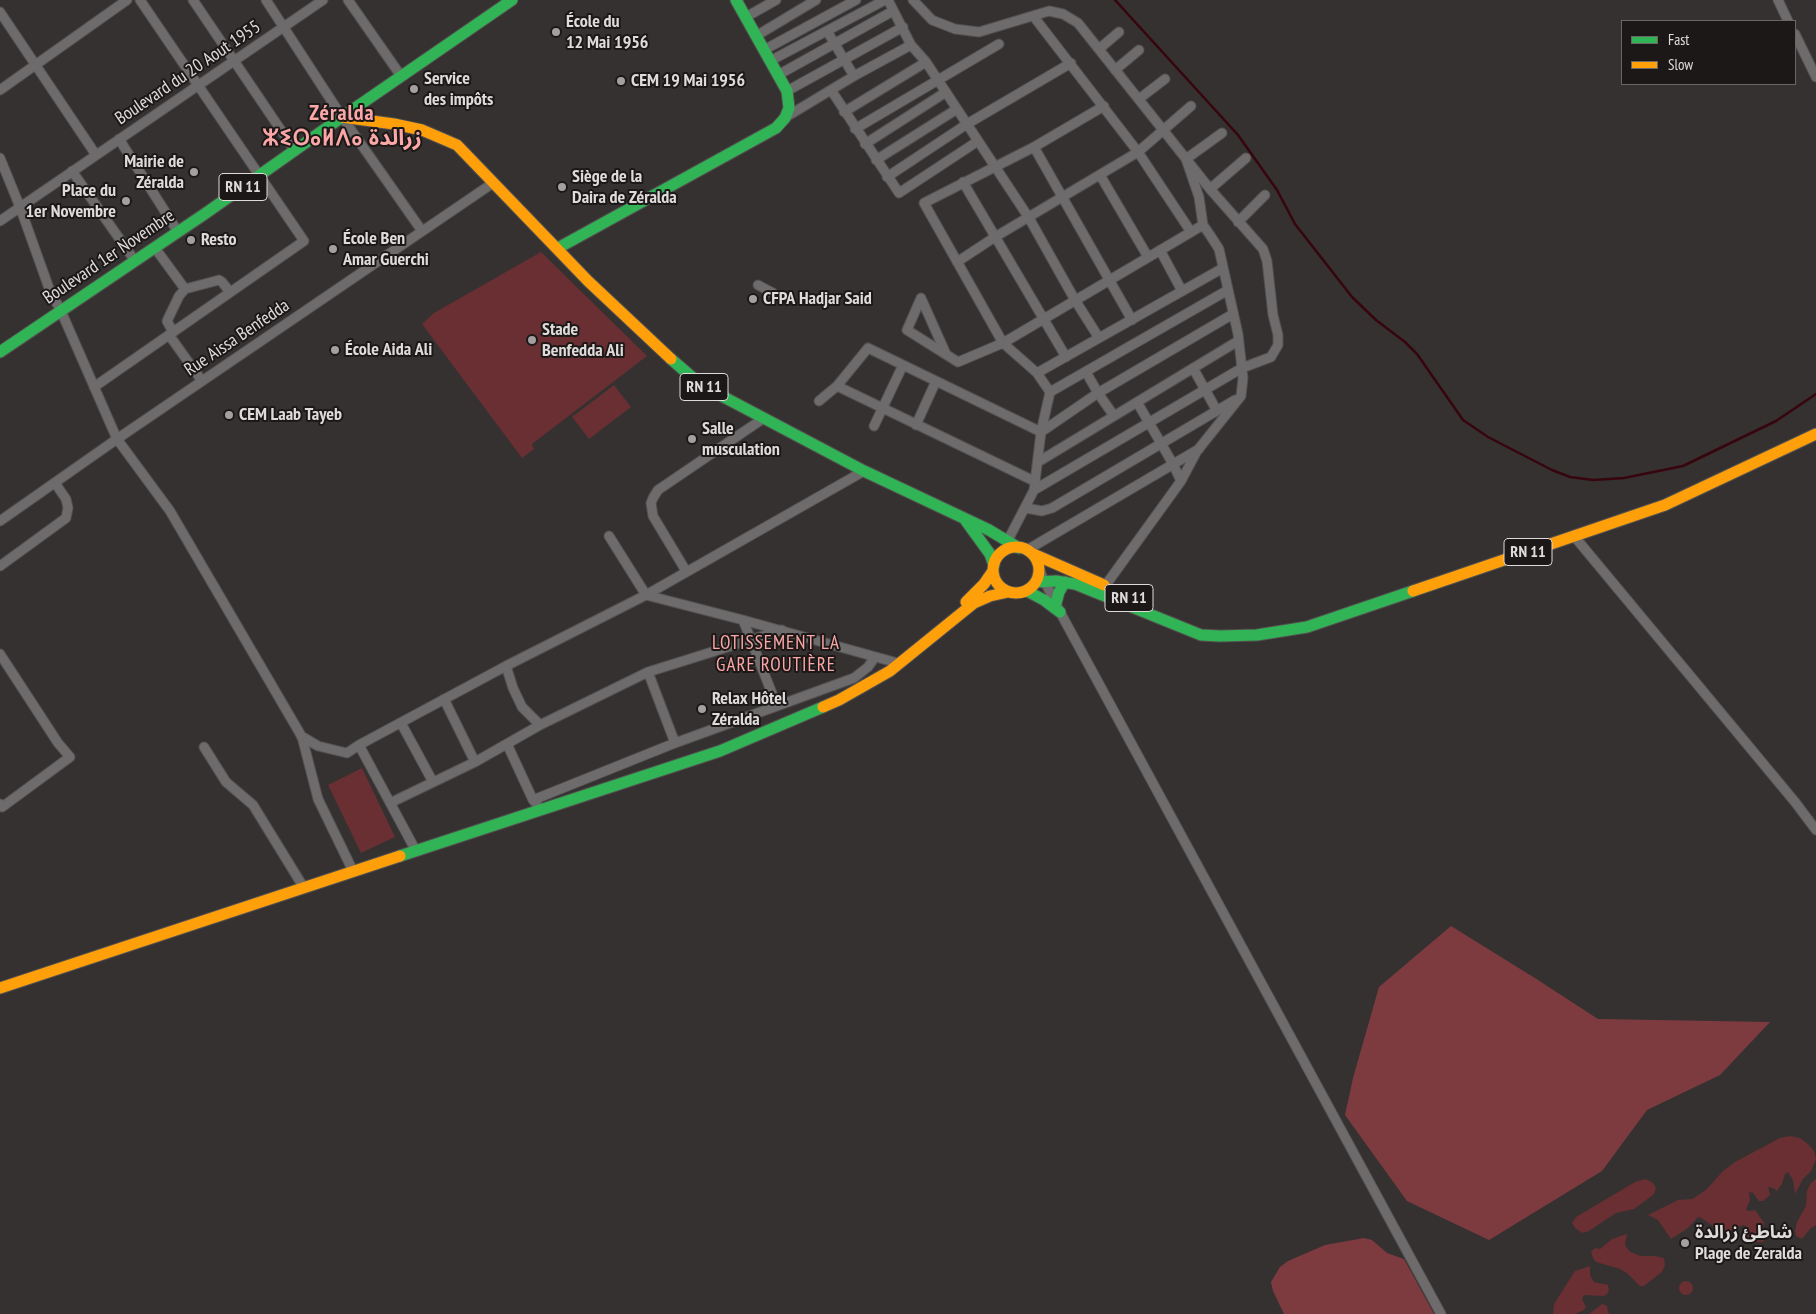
<!DOCTYPE html>
<html>
<head>
<meta charset="utf-8">
<style>
	body { margin:0 }
	#map { position:relative; width:1816px; height:1314px; overflow:hidden; background:#353131; font-family:"PT Sans Narrow",sans-serif }
	canvas { display:block }
	.legend { position:absolute; left:1621px; top:20px; width:175px; height:65px; box-sizing:border-box; background:#1c1818; border:1px solid #6a6666; margin:0; padding:6px 9px; list-style:none; font-size:15px; color:#e0dbdb }
	.legend li { display:flex; align-items:center; gap:10px; height:25px }
	.legend b { width:25px; border:1px solid #6a6666 }
</style>
</head>
<body>
<div id="map">
<canvas width="1816" height="1314"></canvas>
<ul class="legend">
<li><b style="height:6px;background:#30b455"></b>Fast</li>
<li><b style="height:6px;background:#ff9f0a"></b>Slow</li>
</ul>
</div>
<script>
const c = document.querySelector('canvas').getContext('2d');
c.lineJoin = 'round';
function fillPath(path, color) { c.fillStyle = color; c.fill(path, 'evenodd'); }
const toPath = rows => new Path2D(rows.map(r => 'M' + r).join(''));
function strokePath(path, color, width, dash) { c.strokeStyle = color; c.lineWidth = width; c.lineCap = dash ? 'butt' : 'round'; c.setLineDash(dash || []); c.stroke(path); }
function drawText(font, color, halo, rows, align = 'center') {
  c.font = font + ' "PT Sans Narrow","Noto Sans Arabic","Noto Sans Tifinagh",sans-serif'; c.lineWidth = 4; c.setLineDash([]); c.textBaseline = 'middle'; c.strokeStyle = halo; c.fillStyle = color; for (const [text, x, y, turn = 0] of rows) {
    c.save(); c.translate(x, y); c.rotate((+turn || 0) * Math.PI / 180); c.textAlign = isNaN(turn) ? turn : align; if (halo) c.strokeText(text, 0, 0); c.fillText(text, 0, 0); c.restore();
  }
}
fillPath(toPath([
	[541,252,647,356,532,444,534,449,522,458,422,324,434,313],
	[614,385,631,407,589,439,572,417],
	[362,768,395,837,361,853,328,785],
	[1790,1136,1800,1138,1808,1144,1814,1151,1816,1159,1811,1171,1803,1179,1795,1194,1793,1180,1788,1172,1785,1174,1782,1184,1777,1191,1773,1188,1768,1187,1770,1195,1763,1201,1759,1201,1753,1193,1749,1192,1750,1200,1746,1210,1749,1211,1755,1210,1764,1223,1763,1228,1766,1233,1766,1238,1763,1242,1757,1242,1746,1244,1744,1234,1747,1230,1746,1226,1743,1225,1727,1232,1723,1235,1726,1238,1722,1239,1713,1226,1700,1217,1697,1218,1688,1228,1671,1239,1658,1220,1648,1215,1678,1200,1692,1199,1706,1190,1723,1171,1735,1162,1780,1138],
	[1645,1179,1652,1182,1656,1188,1654,1194,1645,1201,1634,1209,1616,1213,1589,1231,1582,1233,1575,1228,1572,1223,1576,1217,1635,1182],
	[1816,1179,1816,1225,1811,1228,1802,1239,1796,1236,1795,1231,1797,1222,1806,1206,1807,1191,1811,1183],
	[1627,1234,1625,1245,1630,1252,1641,1256,1655,1256,1664,1258,1665,1265,1662,1272,1644,1286,1640,1286,1628,1274,1620,1269,1596,1262,1593,1258,1591,1252,1595,1248,1600,1249,1612,1239],
	[1590,1266,1590,1275,1594,1282,1608,1285,1609,1290,1607,1294,1604,1296,1584,1295,1582,1299,1586,1307,1584,1310,1575,1314,1553,1314,1554,1304,1575,1271],
	'1679 1288a7 7 0 1 1 14 0a7 7 0 1 1-14 0Z',
	[1602,1304,1607,1306,1608,1312,1610,1314,1589,1314]
]), '#692f32');
fillPath(toPath([
	[1451,926,1538,980,1598,1019,1770,1022,1720,1075,1647,1110,1602,1171,1489,1240,1407,1201,1345,1115,1353,1078,1379,987],
	[1364,1238,1372,1240,1387,1253,1404,1259,1434,1314,1284,1314,1273,1291,1271,1282,1280,1267,1288,1261,1325,1245]
]), '#7e3b3f');
strokePath(toPath([
	[1115,0,1238,135,1277,190,1295,224,1352,297,1376,320,1405,342,1417,354,1463,420,1488,437,1552,470,1570,477,1593,480,1624,478,1683,466,1776,421,1816,394]
]), '#37050d', 2.5);
const street = toPath([
	[193,0,295,151],
	[266,0,342,117,422,231],
	[348,0,401,76],
	[888,0,911,45,926,62,1029,218,1075,300,1099,338],
	[913,0,932,20,955,29,979,32,1049,11,1063,14,1078,23,1210,189,1263,249,1267,261,1273,315,1278,335,1278,345,1271,357,1242,368,1034,490],
	[1778,0,1788,21],
	[0,12,96,155],
	[746,17,776,0],
	[1034,17,1138,152,1191,232],
	[827,31,854,76],
	[1795,34,1816,77],
	[756,36,816,0],
	[1099,49,1119,32],
	[764,50,856,0],
	[770,61,885,0],
	[1115,70,1139,50],
	[778,75,893,11],
	[0,90,127,0],
	[831,90,899,193,978,141],
	[787,91,903,27],
	[1139,99,1165,79],
	[844,112,926,62],
	[786,117,854,76,911,45],
	[855,129,999,44],
	[119,139,178,232],
	[865,144,946,92],
	[1034,147,1132,320],
	[0,158,20,207,50,291,61,311,117,439,170,511,302,737,318,799,353,871],
	[876,160,957,109],
	[72,171,135,261],
	[1100,175,1148,257],
	[887,177,967,124,1071,63],
	[963,182,1066,357],
	[1210,189,1246,158],
	[0,221,323,0],
	[1238,222,1265,195],
	[1203,225,1199,197,1186,159,1222,133],
	[155,248,185,289],
	[1160,250,1182,291],
	[957,262,995,237,1138,152,1191,106],
	[758,285,773,293],
	[173,332,167,321,179,296,185,289,219,280,222,282,230,292],
	[169,335,202,381],
	[946,354,921,298,907,330,958,362,1003,343,1203,225,1210,235,1219,249,1238,334,1243,378,1241,396,1197,451,1181,481,1105,586],
	[1193,368,1217,411],
	[1086,372,1098,393,1114,416],
	[1037,373,1223,268],
	[837,386,1034,481],
	[94,387,304,241,140,0],
	[1050,392,1228,290],
	[819,401,837,386,868,348,1041,432,1098,393,1233,314],
	[1137,402,1173,464,1181,481],
	[916,425,936,381],
	[874,426,903,365],
	[1038,462,1238,341],
	[1026,508,1042,511,1052,508,1235,400],
	[0,521,117,439,493,183],
	[609,536,646,595,743,620,894,662],
	[1574,536,1795,802,1816,830],
	[1008,540,1034,490,1041,432,1050,392,1037,373,1003,343,924,203,1034,147,1104,106],
	[1027,550,1199,449],
	[0,566,66,518,68,508,66,499,55,483],
	[1039,570,1060,612,1441,1314],
	[686,571,653,516,651,503,653,498,658,490,764,418],
	[743,620,777,706],
	[0,654,58,743,70,757,2,807,0,804],
	[506,666,513,688,522,707,540,725],
	[648,672,675,743],
	[444,699,475,762],
	[401,723,433,782],
	[301,736,318,746,347,753,359,745],
	[507,744,533,800,537,804],
	[204,747,226,782,253,805,304,888],
	[533,800,675,743,854,678,868,667,875,657],
	[390,803,475,762,540,725,648,672,782,630],
	[416,851,359,745,506,666,646,595,864,471]
]);
const fast = toPath([
	[342,117,512,0],
	[558,248,776,128,785,118,789,108,787,91,736,0],
	[0,352,206,213,342,117],
	[671,359,701,385,864,471,989,530,1019,548],
	[966,521,990,554,994,565],
	[1036,582,1056,581,1075,584,1201,635,1220,636,1257,635,1307,627,1413,591],
	[1027,591,1044,600,1060,612],
	[1056,603,1059,592,1065,582],
	[400,856,720,751,823,707]
]);
const slow = toPath([
	[342,117,394,124,422,130,457,145,588,281,671,359],
	'993 570a23 23 0 1 1 46 0a23 23 0 1 1-46 0Z',
	[1031,553,1104,585],
	[1413,591,1665,505,1816,434],
	[966,602,984,584,993,571],
	[823,707,839,700,890,671,974,603,990,596,1008,592],
	[0,988,400,856]
]);
strokePath(street, '#535050', 11);
strokePath(fast, '#535050', 13);
strokePath(slow, '#535050', 13);
strokePath(street, '#6d6b6b', 9);
strokePath(fast, '#30b455', 11);
strokePath(slow, '#ff9f0a', 11);
for (const [x, y, r, color] of [
	[556,32,5,"#a4a0a0"],
	[621,81,5,"#a4a0a0"],
	[414,89,5,"#a4a0a0"],
	[194,172,5,"#a4a0a0"],
	[562,187,5,"#a4a0a0"],
	[126,201,5,"#a4a0a0"],
	[191,240,5,"#a4a0a0"],
	[333,249,5,"#a4a0a0"],
	[753,299,5,"#a4a0a0"],
	[532,340,5,"#a4a0a0"],
	[335,350,5,"#a4a0a0"],
	[229,415,5,"#a4a0a0"],
	[692,439,5,"#a4a0a0"],
	[702,709,5,"#a4a0a0"],
	[1685,1243,5,"#a4a0a0"]
]) { const dot = new Path2D(); dot.arc(x, y, r, 0, 2 * Math.PI); c.fillStyle = color; c.fill(dot); strokePath(dot, '#1c1818', 2); }
for (const [x, y, w] of [
	[243,187,48],
	[704,387,48],
	[1528,552,48],
	[1129,598,48]
]) { const box = new Path2D(); box.roundRect(x - w / 2, y - 13.5, w, 27, 4); c.fillStyle = '#1c1818'; c.fill(box); strokePath(box, '#e0dbdb', 1); }
drawText('bold 16px', '#e0dbdb', null, [
	["RN 11",243,187],
	["RN 11",704,387],
	["RN 11",1528,552],
	["RN 11",1129,598]
]);
drawText('bold 18px', '#e0dbdb', '#1c1818', [
	["École du",566,22],
	["12 Mai 1956",566,43],
	["Service",424,79],
	["des impôts",424,100],
	["CEM 19 Mai 1956",631,81],
	["Mairie de",184,162,"right"],
	["Zéralda",184,183,"right"],
	["Siège de la",572,177],
	["Daira de Zéralda",572,198],
	["Place du",116,191,"right"],
	["1er Novembre",116,212,"right"],
	["École Ben",343,239],
	["Amar Guerchi",343,260],
	["Resto",201,240],
	["CFPA Hadjar Said",763,299],
	["Stade",542,330],
	["Benfedda Ali",542,351],
	["École Aida Ali",345,350],
	["CEM Laab Tayeb",239,415],
	["Salle",702,429],
	["musculation",702,450],
	["Relax Hôtel",712,699],
	["Zéralda",712,720],
	["شاطئ زرالدة",1695,1233],
	["Plage de Zeralda",1695,1254]
], 'left');
drawText('18px', '#e0dbdb', '#1c1818', [
	["Boulevard du 20 Aout 1955",188,73,-34],
	["Boulevard 1er Novembre",109,257,-34],
	["Rue Aissa Benfedda",237,338,-34]
]);
c.letterSpacing = '1px';
drawText('19px', '#fba7a7', '#1c1818', [
	["LOTISSEMENT LA",776,644],
	["GARE ROUTIÈRE",776,666]
]);
c.letterSpacing = '0px';
c.letterSpacing = '1px';
drawText('bold 22px', '#fba7a7', '#1c1818', [
	["Zéralda",342,114],
	["ⵣⵉⵔⴰⵍⴷⴰ زرالدة",342,139]
]);
c.letterSpacing = '0px';
</script>
</body>
</html>
